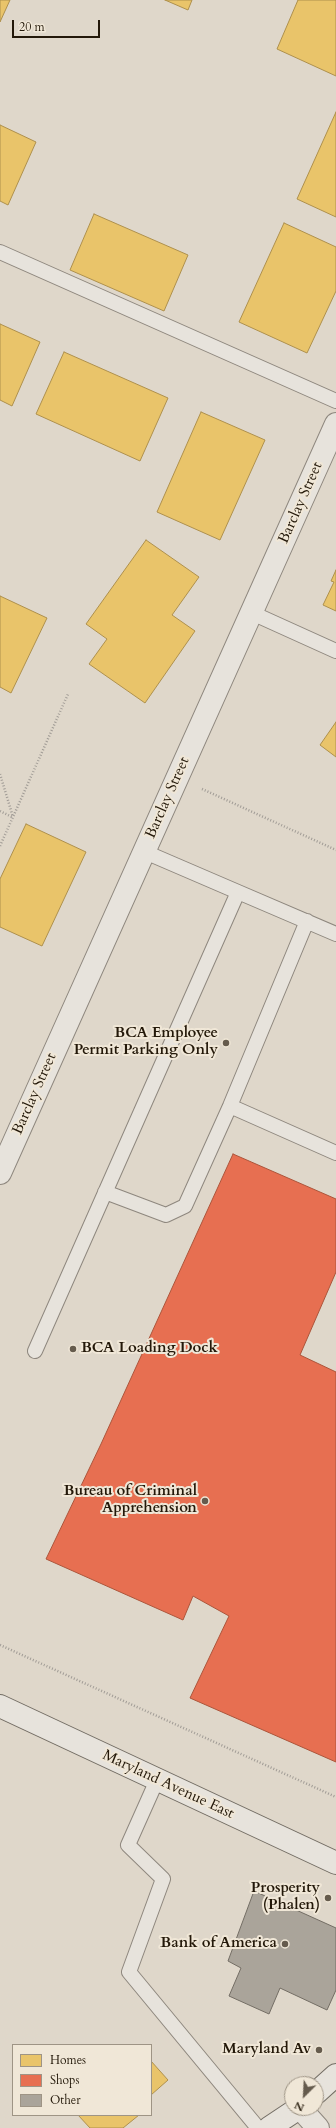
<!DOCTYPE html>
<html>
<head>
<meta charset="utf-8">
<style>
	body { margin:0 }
	#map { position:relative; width:336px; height:2128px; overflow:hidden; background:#dfd7ca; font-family:Cardo,serif }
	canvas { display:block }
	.legend { position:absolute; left:12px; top:2044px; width:140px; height:72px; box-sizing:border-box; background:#f0e7d7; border:1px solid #9e9485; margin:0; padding:5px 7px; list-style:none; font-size:12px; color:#231809 }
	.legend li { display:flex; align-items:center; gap:8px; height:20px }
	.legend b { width:20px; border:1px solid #9e9485 }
	.north { position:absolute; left:284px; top:2076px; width:40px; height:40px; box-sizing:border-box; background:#f0e7d7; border:1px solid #9e9485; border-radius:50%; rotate:204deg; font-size:11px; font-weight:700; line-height:16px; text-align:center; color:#231809 }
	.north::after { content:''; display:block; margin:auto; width:14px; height:18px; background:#655b4d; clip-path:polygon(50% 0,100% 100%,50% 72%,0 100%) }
	.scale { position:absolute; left:12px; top:20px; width:88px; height:18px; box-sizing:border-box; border:2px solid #231809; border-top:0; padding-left:5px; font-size:12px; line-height:14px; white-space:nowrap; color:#231809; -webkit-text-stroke:3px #f0e7d7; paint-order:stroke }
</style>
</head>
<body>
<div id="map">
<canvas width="336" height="2128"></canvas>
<ul class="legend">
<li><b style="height:11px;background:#e9c46a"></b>Homes</li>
<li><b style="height:11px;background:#e76f51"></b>Shops</li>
<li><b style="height:11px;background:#aaa49a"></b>Other</li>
</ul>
<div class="north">N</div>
<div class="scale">20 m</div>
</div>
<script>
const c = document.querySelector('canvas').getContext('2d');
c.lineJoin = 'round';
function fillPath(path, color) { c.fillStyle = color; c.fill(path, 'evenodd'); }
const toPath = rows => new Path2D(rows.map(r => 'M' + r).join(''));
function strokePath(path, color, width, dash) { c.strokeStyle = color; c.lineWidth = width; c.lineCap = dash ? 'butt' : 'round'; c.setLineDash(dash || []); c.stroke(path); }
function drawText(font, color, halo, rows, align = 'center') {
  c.font = font + ' Cardo,serif'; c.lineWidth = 4; c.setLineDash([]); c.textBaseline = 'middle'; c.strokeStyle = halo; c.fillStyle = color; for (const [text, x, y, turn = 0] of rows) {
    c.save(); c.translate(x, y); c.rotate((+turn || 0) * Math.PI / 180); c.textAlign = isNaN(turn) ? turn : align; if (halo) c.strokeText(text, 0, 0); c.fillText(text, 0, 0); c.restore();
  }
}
const homes = toPath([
	[0,0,10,0,0,22,0,0],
	[165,0,192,0,188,10,165,0],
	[298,0,336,0,336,76,277,49,298,0],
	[336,112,336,217,297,199,336,112],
	[0,125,36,142,8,205,0,201,0,125],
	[94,214,188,255,164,311,70,270,94,214],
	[284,223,336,247,336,291,307,353,239,322,284,223],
	[0,324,40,342,12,406,0,400,0,324],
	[64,352,168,398,140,461,36,414,64,352],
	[201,412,265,440,220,540,157,512,201,412],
	[146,540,199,577,172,615,195,631,145,703,89,664,107,639,86,624,146,540],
	[336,570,336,611,323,605,334,582,331,581,336,570],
	[0,596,47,618,11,693,0,687,0,596],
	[336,722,336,757,320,745,336,722],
	[26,824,86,852,42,946,0,927,0,879,26,824],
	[151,2061,168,2080,151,2095,151,2061],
	[78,2115,139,2115,123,2128,90,2128,78,2115]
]);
fillPath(homes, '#e9c46a');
strokePath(homes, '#ae904d', 1);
const shops = toPath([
	[233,1154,336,1199,336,1272,300,1355,336,1372,336,1762,190,1698,229,1616,193,1596,183,1620,46,1559,101,1444,233,1154]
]);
fillPath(shops, '#e76f51');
strokePath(shops, '#ac553b', 1);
const building = toPath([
	[254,1891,336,1928,336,1990,327,2010,280,1988,269,2014,229,1996,241,1968,228,1961,254,1891]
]);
fillPath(building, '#aaa49a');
strokePath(building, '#736d64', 1);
const lane = toPath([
	[0,252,336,401],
	[252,613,336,651],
	[145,852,238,892],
	[230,1106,336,1153],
	[105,1192,166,1215,185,1206,230,1106,307,921],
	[35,1351,238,892,336,934],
	[157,1780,128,1845,163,1879,129,1972,258,2128]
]);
const street = toPath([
	[0,1173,336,424],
	[300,2108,318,2128]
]);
const secondary = toPath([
	[0,1706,336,1863],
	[316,2093,336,2075],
	[269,2128,299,2108]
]);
strokePath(lane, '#8e877e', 16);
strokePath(street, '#8e877e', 24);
strokePath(secondary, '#736d64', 24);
strokePath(toPath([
	[0,774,13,817],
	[202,789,336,850],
	[0,811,12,817],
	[0,846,68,694],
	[0,1645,336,1797]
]), '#a19c96', 2.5, [1, 2]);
strokePath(lane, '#e7e3dc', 14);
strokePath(street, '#e7e3dc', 22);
strokePath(secondary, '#e7e3dc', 22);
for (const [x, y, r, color] of [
	[226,1043,4,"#655b4d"],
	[73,1349,4,"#655b4d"],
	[205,1501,4,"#655b4d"],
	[328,1898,4,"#655b4d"],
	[285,1944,4,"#655b4d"],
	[319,2050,4,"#655b4d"]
]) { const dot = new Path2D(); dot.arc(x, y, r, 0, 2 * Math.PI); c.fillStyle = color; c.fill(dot); strokePath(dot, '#f0e7d7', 1.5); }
drawText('15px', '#231809', '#f0e7d7', [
	["Barclay Street",301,503,-66],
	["Barclay Street",168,798,-66],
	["Barclay Street",35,1094,-66],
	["Maryland Avenue East",168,1785,25]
]);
drawText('bold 15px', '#231809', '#f0e7d7', [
	["BCA Employee",218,1034],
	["Permit Parking Only",218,1051],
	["BCA Loading Dock",81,1349,"left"],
	["Bureau of Criminal",197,1492],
	["Apprehension",197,1509],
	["Prosperity",320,1889],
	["(Phalen)",320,1906],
	["Bank of America",277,1944],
	["Maryland Av",311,2050]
], 'right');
</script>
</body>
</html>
